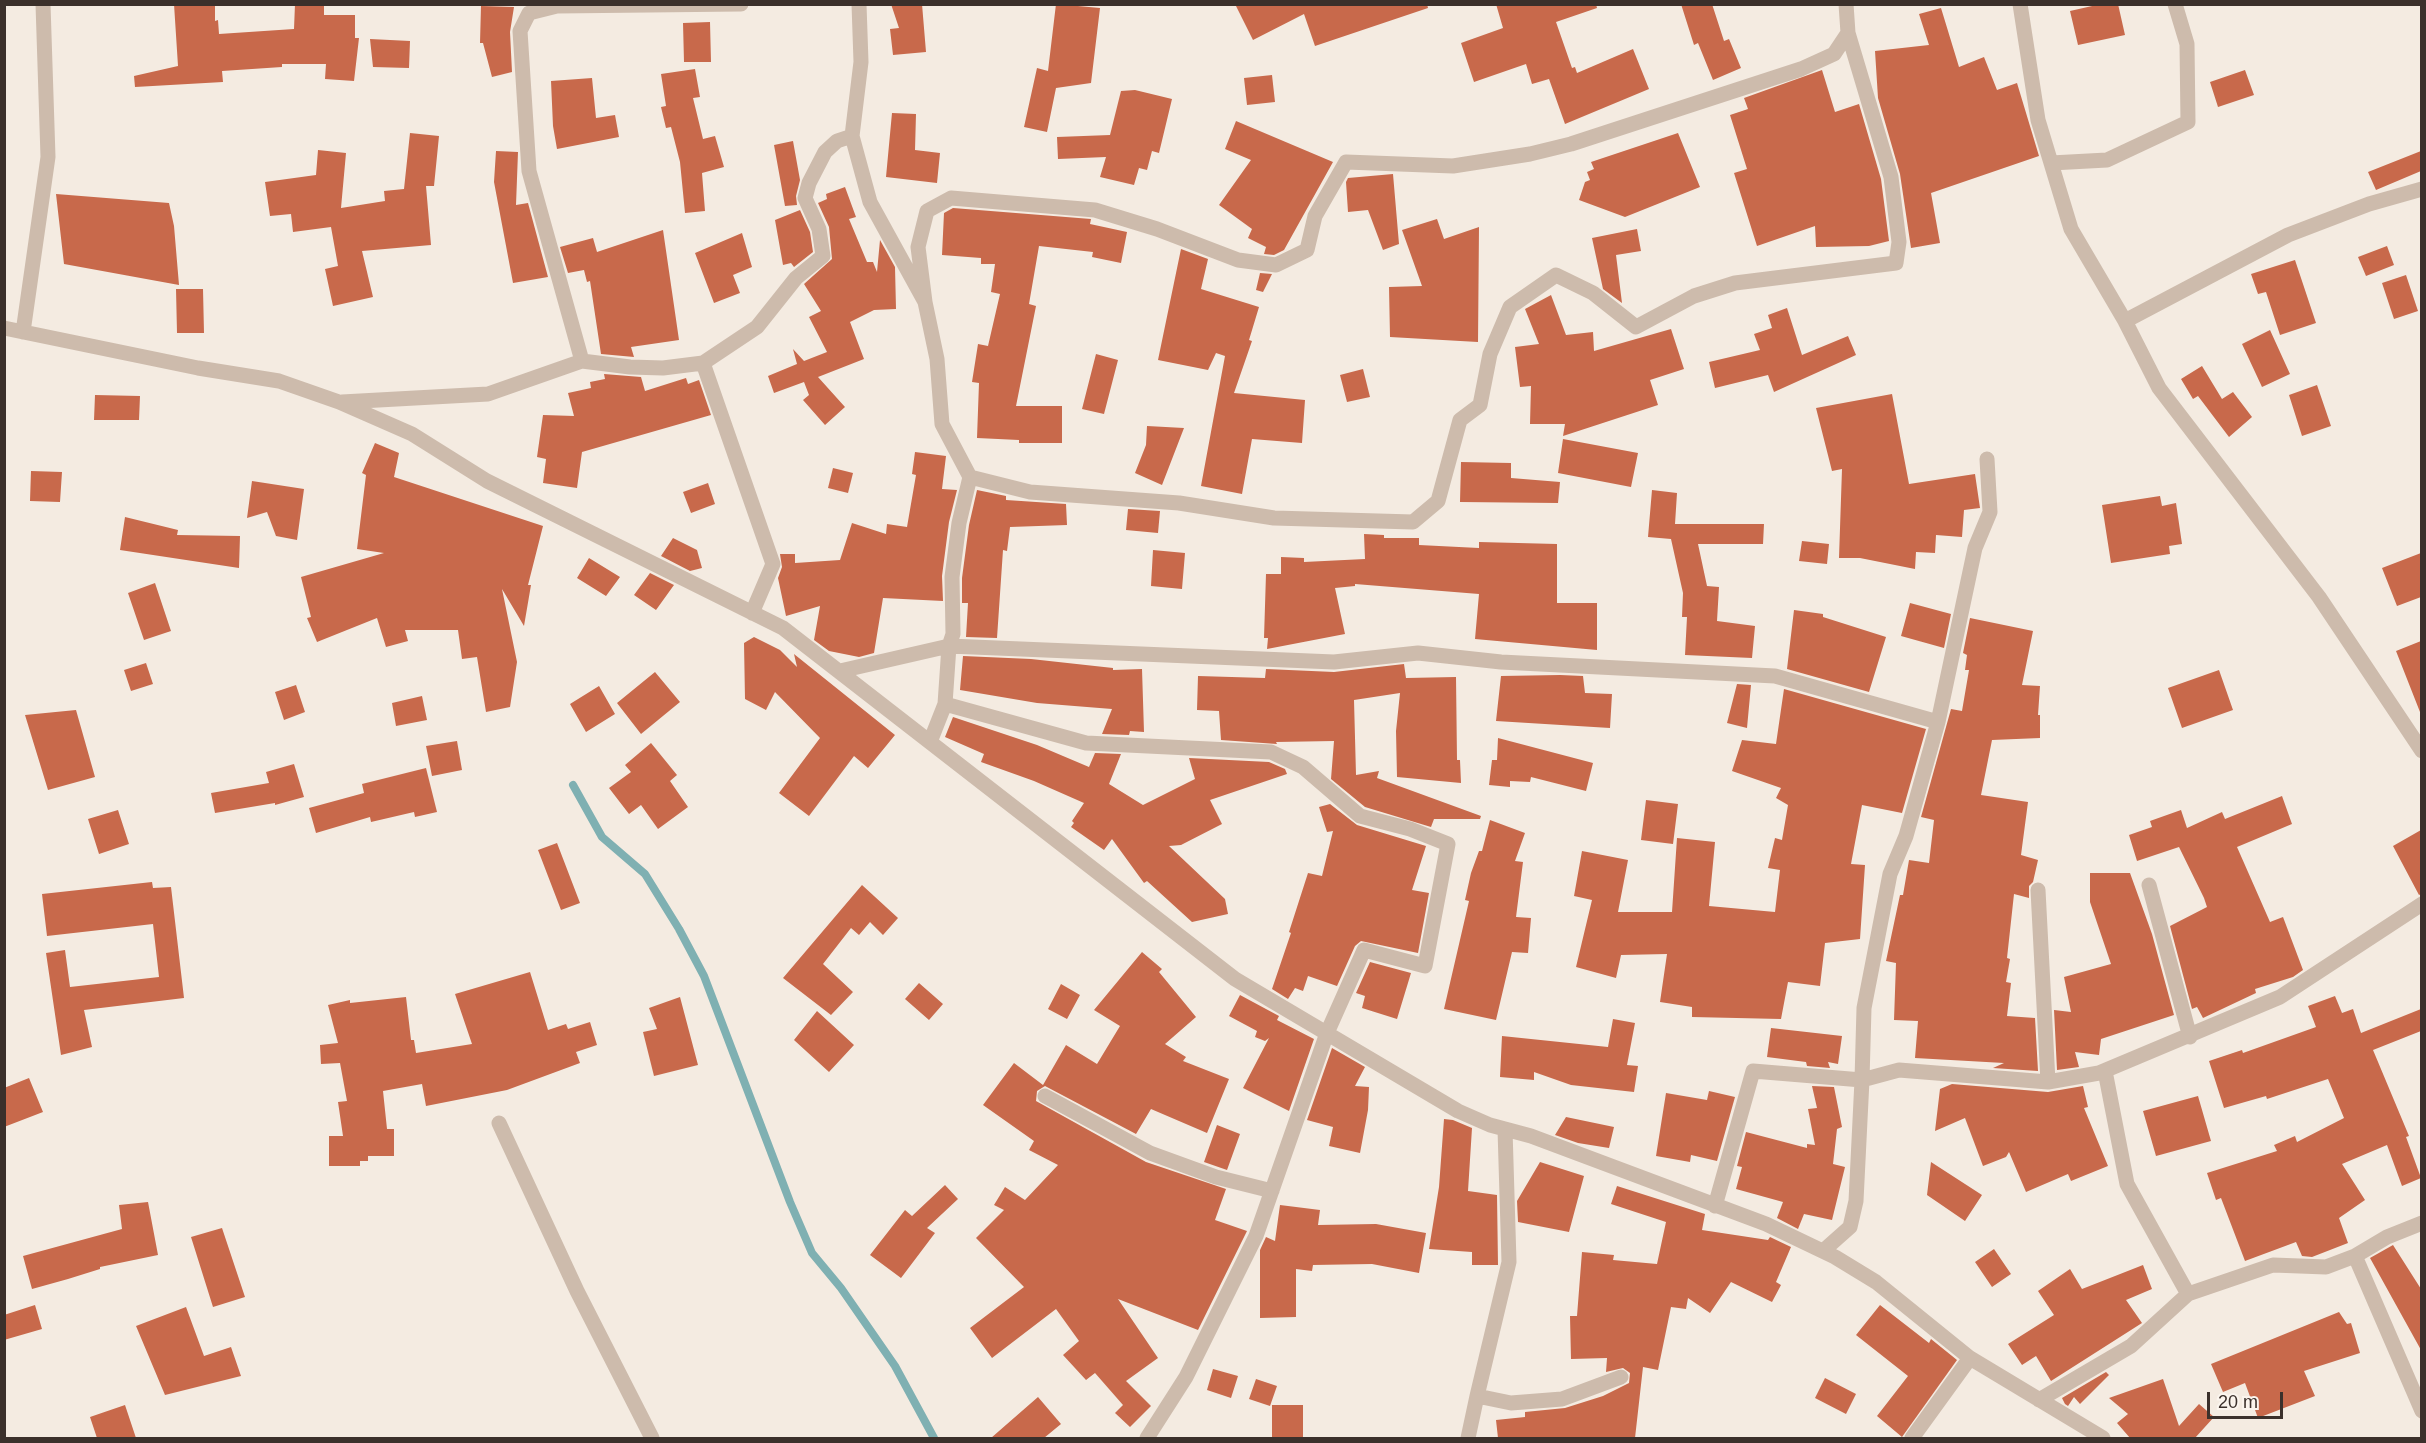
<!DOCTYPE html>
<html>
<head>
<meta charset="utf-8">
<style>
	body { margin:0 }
	#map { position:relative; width:2426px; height:1443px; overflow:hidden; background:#f4ebe1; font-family:Helvetica,sans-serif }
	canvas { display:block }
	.frame { position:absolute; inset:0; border:6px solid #3b302b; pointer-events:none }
	.scale { position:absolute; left:2207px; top:1392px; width:76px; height:27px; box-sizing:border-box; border:3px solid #3b302b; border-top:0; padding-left:8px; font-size:18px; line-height:21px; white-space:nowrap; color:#3b302b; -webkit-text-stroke:4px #fbf5ee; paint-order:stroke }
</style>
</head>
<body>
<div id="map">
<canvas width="2426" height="1443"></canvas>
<div class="frame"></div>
<div class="scale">20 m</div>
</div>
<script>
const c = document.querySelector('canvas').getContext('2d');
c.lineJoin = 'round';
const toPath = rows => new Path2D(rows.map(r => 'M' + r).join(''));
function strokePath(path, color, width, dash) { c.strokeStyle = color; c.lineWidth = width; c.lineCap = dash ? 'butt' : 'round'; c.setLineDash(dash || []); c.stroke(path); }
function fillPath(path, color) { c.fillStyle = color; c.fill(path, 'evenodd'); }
strokePath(toPath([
	[573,785,602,837,645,874,679,929,704,976,790,1202,812,1253,841,1288,895,1366,934,1438]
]), '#7fb0b2', 8);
fillPath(toPath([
	[174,4,215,4,215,21,218,20,219,34,294,29,295,4,324,4,324,15,355,15,355,38,359,38,354,81,325,79,326,64,282,64,282,67,222,71,223,82,135,87,134,76,178,66],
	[891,4,922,4,926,52,893,55,890,29,899,28],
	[1056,4,1100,8,1091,83,1056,88,1047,132,1024,127,1037,68,1048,71],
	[1235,4,1427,4,1428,8,1315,46,1304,14,1253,40],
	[1496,4,1596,4,1597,8,1556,22,1572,68,1575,67,1577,73,1633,49,1649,89,1565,124,1549,79,1532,84,1526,64,1474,82,1461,43,1503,28],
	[1681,4,1712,4,1724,41,1729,39,1741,68,1713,80,1698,43,1694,45],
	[2101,4,2118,4,2125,35,2078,45,2070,11],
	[481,6,514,7,510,32,512,72,492,77,483,43,480,43],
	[1941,8,1959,67,1984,57,1997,90,2017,83,2039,156,1931,193,1940,243,1911,248,1900,174,1878,98,1875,51,1929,45,1919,14],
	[710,22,711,62,684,62,683,23],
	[370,39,410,41,409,68,373,67],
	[695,69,700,97,693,98,703,139,715,136,724,167,702,173,705,211,685,213,680,162,671,127,666,128,661,107,666,106,661,74],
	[1822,70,1835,112,1859,104,1881,179,1889,241,1869,246,1816,247,1815,226,1757,246,1734,173,1747,169,1730,115,1748,109,1744,98],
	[2245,70,2254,95,2218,107,2210,82],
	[1272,75,1275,102,1247,105,1244,78],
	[592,78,596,118,615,115,619,137,557,149,553,126,551,81],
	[1135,90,1172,99,1159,153,1152,151,1147,170,1139,168,1134,185,1100,177,1106,157,1058,159,1057,137,1110,135,1121,91],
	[892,113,916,114,915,150,940,153,937,183,886,177],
	[1236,121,1333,162,1284,250,1274,255,1264,254,1266,247,1248,238,1252,229,1219,205,1251,160,1225,149],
	[410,133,439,136,434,186,426,186,431,245,362,251,373,297,333,306,325,269,338,266,331,227,293,232,291,214,270,216,265,182,316,175,318,150,346,153,341,208,385,201,384,191,404,189],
	[1678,133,1700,187,1625,217,1579,200,1585,182,1590,180,1587,172,1594,169,1591,162],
	[793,141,800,180,796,196,797,205,785,206,774,145],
	[496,151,518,152,516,205,528,203,548,277,513,283,494,182],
	[2421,151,2421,171,2376,190,2368,172],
	[1393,174,1399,244,1383,250,1368,210,1348,212,1346,182,1348,178],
	[845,187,856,217,849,219,867,262,873,262,877,272,880,240,895,267,896,309,874,310,850,322,864,359,818,377,845,407,825,425,803,400,809,395,804,382,774,393,768,376,797,364,793,349,804,361,827,352,809,317,821,311,804,284,832,259,829,227,818,203,827,199,826,194],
	[56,194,169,203,174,226,179,285,64,264],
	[953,208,1091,219,1090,224,1127,232,1121,263,1092,257,1093,252,1039,246,1029,304,1036,306,1016,406,1062,406,1062,443,1019,443,1019,440,977,438,979,383,972,382,978,344,988,346,1000,294,991,292,995,264,981,264,981,258,942,255,944,213],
	[800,210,810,232,813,252,794,267,791,263,783,265,775,220],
	[1437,219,1444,239,1479,227,1478,342,1390,337,1389,287,1422,286,1402,230],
	[1637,229,1641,251,1616,255,1622,303,1603,289,1592,238],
	[663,230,679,340,631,347,634,357,601,354,590,281,587,282,584,270,568,273,560,247,593,238,597,252],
	[742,233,752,267,733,275,740,293,714,303,695,253],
	[2387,246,2394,265,2366,276,2358,257],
	[1181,249,1208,259,1201,289,1259,307,1249,340,1252,341,1234,393,1305,400,1302,443,1252,439,1242,494,1201,486,1225,356,1216,353,1208,370,1158,360],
	[2295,260,2316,323,2280,335,2266,292,2258,294,2251,274],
	[1260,273,1272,274,1263,292,1256,290],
	[2406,275,2418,311,2394,319,2382,283],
	[176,289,203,289,204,333,177,333],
	[1551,295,1566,335,1593,332,1594,351,1671,329,1684,369,1650,380,1658,405,1563,436,1565,424,1530,424,1531,386,1520,387,1515,347,1539,344,1525,309],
	[1787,308,1802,355,1848,336,1856,355,1774,392,1768,375,1715,388,1709,362,1760,350,1754,334,1772,328,1768,315],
	[2270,330,2290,374,2262,387,2242,344],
	[1096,354,1118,360,1104,414,1082,409],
	[2202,366,2222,399,2233,392,2252,417,2229,437,2198,396,2193,399,2181,379],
	[1363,369,1370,397,1347,402,1340,375],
	[604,374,641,377,645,391,686,378,688,384,699,380,711,415,582,452,577,488,543,483,546,459,537,457,543,415,574,416,568,393,591,388,590,382,605,379],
	[2317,385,2331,426,2302,436,2289,395],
	[1892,394,1909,484,1975,474,1980,508,1964,510,1962,537,1936,535,1935,553,1916,552,1915,569,1860,558,1839,558,1842,469,1832,471,1816,408],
	[95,395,140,396,139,420,94,420],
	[1147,426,1184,428,1162,485,1135,473,1146,445],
	[1563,439,1638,453,1631,487,1558,473],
	[375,443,399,453,394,477,543,526,528,585,531,585,524,626,502,589,517,662,510,707,486,712,477,657,462,659,458,630,405,630,408,641,386,647,377,618,317,642,307,618,311,617,301,577,384,553,357,549,366,475,362,473],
	[915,452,946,456,942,489,957,490,949,522,942,576,943,601,883,598,874,653,859,657,829,651,814,640,820,606,786,616,778,578,782,567,780,554,795,554,795,563,840,560,852,523,886,534,887,524,907,527,916,475,912,474],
	[1461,462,1511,463,1511,478,1560,482,1558,503,1460,502],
	[833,468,853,473,848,493,828,488],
	[31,471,62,472,60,502,30,501],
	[252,481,304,489,297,540,276,536,267,512,247,518],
	[708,483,715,504,691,513,683,492],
	[977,490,1006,496,1006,500,1066,504,1067,525,1010,527,1007,551,1003,550,997,638,966,637,968,603,962,603,962,578,969,525],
	[1652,490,1677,493,1675,524,1764,524,1763,544,1698,544,1707,586,1719,587,1717,621,1755,626,1752,658,1685,655,1687,617,1682,617,1683,593,1671,539,1648,537],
	[2160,496,2162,506,2176,503,2182,544,2169,546,2170,554,2111,563,2102,505],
	[1128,509,1160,511,1158,533,1126,530],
	[125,517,178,530,177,535,240,536,239,568,120,550],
	[1364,534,1384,535,1384,538,1419,538,1419,545,1479,548,1479,542,1557,544,1557,603,1597,603,1597,650,1475,639,1479,594,1355,584,1355,586,1335,588,1345,634,1267,649,1268,638,1264,638,1266,574,1281,574,1281,557,1304,558,1304,562,1365,559],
	[673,538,697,550,702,568,690,571,661,556],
	[1802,541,1829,544,1827,564,1799,561],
	[1153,550,1185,553,1182,589,1151,586],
	[2421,553,2421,597,2397,606,2382,568],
	[589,558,620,577,606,596,577,578],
	[650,573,674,585,656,610,634,595],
	[155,583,171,631,144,640,128,593],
	[1910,603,1951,614,1944,648,1901,636],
	[1794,610,1823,614,1823,617,1886,637,1869,692,1787,669],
	[1970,618,2033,631,2022,685,2040,686,2038,715,2040,715,2040,738,1992,740,1981,795,2028,802,2021,855,2038,860,2033,882,2029,886,2029,898,2014,894,2007,958,2010,959,2006,982,2011,983,2007,1016,2035,1018,2038,1071,1993,1068,2004,1063,1915,1058,1918,1021,1894,1020,1896,963,1886,961,1900,895,1903,895,1909,860,1929,863,1934,820,1921,817,1951,709,1962,711,1969,670,1965,670,1967,655,1963,653],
	[754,637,780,650,797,667,794,654,895,735,868,768,854,756,809,816,779,793,820,738,775,692,766,710,745,699,744,643],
	[2421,641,2421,712,2420,712,2396,651],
	[963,656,1031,659,1113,668,1113,670,1142,669,1144,732,1130,731,1129,735,1102,734,1112,709,1037,703,960,690],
	[146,663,153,684,131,691,124,670],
	[1404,664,1406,678,1456,677,1457,760,1460,760,1461,783,1397,777,1396,731,1400,693,1354,700,1356,775,1379,771,1377,778,1481,816,1480,819,1434,819,1431,827,1365,807,1331,779,1334,741,1276,742,1277,744,1221,740,1219,711,1197,710,1198,676,1265,678,1266,669,1334,672],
	[2219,670,2233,710,2182,728,2168,688],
	[655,672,680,702,641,734,617,703],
	[1560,675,1583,676,1585,693,1612,694,1610,728,1496,721,1501,676],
	[1737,684,1751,685,1747,728,1727,723],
	[296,685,305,712,284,720,275,692],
	[599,686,615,714,586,732,570,704],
	[1784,689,1926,729,1902,813,1862,805,1851,864,1865,865,1860,939,1825,943,1820,986,1788,982,1781,1019,1692,1017,1692,1007,1660,1002,1667,954,1621,955,1616,978,1576,967,1592,900,1574,896,1582,851,1628,860,1618,912,1672,912,1677,838,1715,842,1709,906,1775,912,1780,870,1768,868,1775,838,1782,840,1788,805,1776,798,1781,788,1732,771,1742,740,1776,744],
	[422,696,427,720,396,726,392,703],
	[76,710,95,777,48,790,25,715],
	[953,717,1037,745,1089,767,1095,753,1121,754,1109,784,1143,805,1195,779,1189,758,1269,762,1285,769,1287,774,1210,800,1222,824,1181,845,1169,846,1225,899,1228,914,1192,922,1147,881,1144,883,1112,839,1104,850,1071,827,1074,823,1072,821,1084,803,1034,781,981,762,984,754,945,737],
	[1498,738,1593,763,1586,791,1531,777,1530,782,1510,781,1510,787,1489,785,1492,760,1497,760],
	[457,741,462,770,432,776,426,746],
	[651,743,677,775,670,781,688,807,658,829,641,805,629,814,609,788,631,772,625,765],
	[294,764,304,797,275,805,275,803,215,813,211,793,269,783,266,772],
	[426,768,437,812,415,817,414,812,371,822,370,817,316,833,309,808,364,793,362,784],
	[2282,796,2292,824,2237,847,2270,922,2283,917,2303,970,2293,977,2255,989,2256,993,2203,1018,2197,1007,2192,1009,2170,926,2207,907,2204,898,2179,847,2137,861,2129,835,2152,827,2150,821,2181,810,2187,828,2222,812,2225,819],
	[1646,800,1678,804,1673,844,1641,840],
	[1330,804,1357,825,1426,846,1412,890,1429,893,1418,953,1361,941,1355,946,1337,986,1308,976,1303,991,1295,988,1288,999,1272,989,1291,933,1289,932,1308,873,1322,876,1333,831,1327,832,1319,807],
	[118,810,129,844,99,854,88,819],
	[1490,820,1525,833,1515,861,1523,862,1516,917,1531,918,1528,953,1512,952,1496,1020,1444,1009,1469,901,1465,900,1471,873,1479,851,1482,851],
	[2421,830,2421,894,2419,895,2393,846],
	[557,843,580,903,561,910,538,850],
	[2090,873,2130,873,2152,934,2174,1015,2101,1039,2099,1055,2075,1052,2079,1067,2057,1070,2054,1010,2071,1012,2064,977,2111,964,2090,902],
	[152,882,153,888,171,887,184,998,84,1010,92,1047,61,1055,46,953,65,950,70,987,159,977,153,924,47,936,42,894],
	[862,885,898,918,883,935,870,922,859,935,851,928,823,964,853,992,831,1015,783,978],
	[1142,952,1162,969,1159,972,1196,1017,1165,1044,1186,1057,1183,1061,1229,1079,1207,1133,1151,1109,1136,1134,1045,1086,1037,1091,1036,1101,1146,1162,1226,1189,1215,1220,1247,1231,1198,1330,1118,1299,1158,1358,1126,1381,1151,1406,1130,1427,1115,1413,1123,1405,1095,1373,1086,1380,1063,1355,1079,1341,1056,1309,992,1358,970,1328,1024,1287,976,1238,1004,1210,994,1205,1005,1187,1025,1200,1058,1165,1029,1150,1034,1141,983,1105,1014,1063,1043,1085,1066,1045,1097,1064,1120,1026,1094,1010],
	[1370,962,1411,973,1397,1019,1362,1008,1365,996,1356,993],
	[530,972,548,1030,566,1024,568,1029,590,1022,597,1045,576,1052,580,1063,507,1090,426,1106,422,1084,383,1091,387,1129,394,1129,394,1156,368,1156,368,1161,360,1161,360,1166,329,1166,329,1136,343,1136,338,1102,347,1101,340,1063,321,1064,320,1045,338,1043,328,1005,350,1000,350,1003,406,997,411,1040,414,1040,416,1053,472,1044,455,994],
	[919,983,943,1004,929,1020,905,999],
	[1061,984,1080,995,1067,1019,1048,1009],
	[1240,995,1279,1016,1277,1020,1314,1039,1289,1111,1243,1088,1269,1038,1265,1041,1255,1037,1257,1031,1229,1016],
	[2335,996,2342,1013,2353,1009,2361,1033,2421,1009,2421,1031,2373,1050,2409,1136,2406,1137,2421,1178,2402,1186,2387,1145,2342,1164,2365,1200,2339,1218,2348,1243,2312,1257,2302,1256,2296,1242,2245,1261,2221,1198,2216,1200,2207,1173,2277,1151,2274,1145,2295,1136,2297,1142,2344,1118,2328,1079,2267,1099,2266,1096,2224,1108,2209,1061,2242,1050,2243,1053,2316,1027,2308,1006],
	[680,997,698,1065,654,1076,643,1032,657,1029,649,1008],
	[817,1011,854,1045,829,1072,794,1040],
	[1613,1019,1635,1023,1627,1065,1638,1066,1634,1092,1571,1085,1534,1072,1534,1080,1500,1077,1502,1036,1608,1047],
	[1771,1028,1842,1036,1838,1064,1828,1062,1830,1068,1807,1066,1806,1062,1767,1057],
	[1332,1048,1365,1067,1355,1086,1369,1087,1368,1110,1360,1153,1329,1146,1333,1127,1307,1120],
	[29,1078,43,1112,4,1127,4,1088],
	[1952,1084,2048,1092,2083,1086,2088,1107,2084,1108,2108,1166,2071,1181,2068,1174,2026,1192,2009,1152,2006,1157,1983,1166,1965,1118,1935,1131,1940,1089],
	[1812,1086,1834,1087,1842,1127,1837,1129,1833,1164,1845,1167,1832,1220,1804,1214,1798,1229,1777,1218,1783,1202,1736,1189,1742,1167,1737,1166,1746,1132,1807,1148,1807,1144,1815,1145,1808,1109,1817,1108],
	[1709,1091,1735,1097,1717,1161,1691,1155,1690,1162,1656,1156,1666,1093,1707,1100],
	[2198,1096,2211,1141,2156,1156,2143,1111],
	[1566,1117,1614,1127,1609,1148,1578,1143,1555,1135],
	[1444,1119,1453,1120,1472,1128,1468,1191,1497,1195,1498,1265,1472,1265,1472,1252,1429,1249,1439,1187],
	[1217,1125,1240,1134,1227,1170,1204,1162],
	[1540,1162,1584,1176,1569,1232,1518,1222,1517,1201],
	[1931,1162,1982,1195,1965,1221,1927,1195],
	[945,1185,958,1199,927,1228,935,1233,901,1278,870,1255,905,1210,912,1216],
	[1617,1186,1705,1214,1702,1230,1768,1240,1770,1237,1791,1247,1776,1282,1781,1285,1772,1302,1731,1282,1710,1313,1688,1298,1686,1309,1671,1307,1658,1370,1643,1367,1635,1438,1498,1438,1496,1420,1525,1417,1525,1412,1565,1408,1603,1396,1629,1383,1630,1373,1623,1368,1606,1372,1607,1358,1571,1359,1570,1316,1577,1316,1582,1252,1614,1255,1613,1260,1657,1264,1666,1222,1611,1204],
	[148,1202,158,1255,100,1267,100,1269,68,1279,32,1289,23,1256,122,1229,119,1205],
	[1280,1205,1320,1210,1318,1225,1376,1224,1426,1233,1419,1273,1372,1264,1313,1265,1312,1271,1296,1269,1296,1317,1260,1318,1260,1250,1266,1237,1275,1241],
	[222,1228,245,1297,213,1307,191,1237],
	[2393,1245,2421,1289,2421,1350,2370,1258],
	[1994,1249,2011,1274,1992,1287,1975,1262],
	[2143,1265,2152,1289,2126,1300,2142,1323,2051,1381,2036,1356,2022,1365,2008,1344,2054,1315,2038,1291,2070,1269,2082,1289],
	[35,1305,42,1329,4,1340,4,1315],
	[1880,1305,1929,1343,1931,1339,1957,1360,1902,1437,1877,1416,1908,1376,1856,1335],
	[186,1307,204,1356,231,1347,241,1376,165,1395,136,1326],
	[2339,1312,2347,1324,2351,1323,2360,1353,2304,1371,2315,1396,2258,1418,2245,1383,2223,1392,2211,1364],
	[1213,1369,1238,1376,1231,1398,1207,1390],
	[2106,1372,2109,1375,2080,1404,2074,1397,2068,1406,2065,1404,2062,1398],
	[1825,1378,1856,1394,1846,1414,1815,1398],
	[1256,1379,1277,1386,1270,1406,1249,1399],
	[2163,1379,2179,1426,2199,1404,2214,1417,2195,1438,2130,1438,2117,1423,2128,1414,2109,1398],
	[1038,1397,1061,1424,1044,1438,991,1438],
	[125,1405,136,1438,97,1438,90,1417],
	[1272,1405,1303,1405,1303,1438,1272,1438]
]), '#c8694b');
strokePath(toPath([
	[859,4,861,62,852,136,870,202,925,302,937,359,942,424,970,477,959,523,952,577,953,634,949,646,945,704,930,742],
	[2020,4,2038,120,2071,229,2125,321,2159,388,2319,597,2422,751],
	[2051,163,2107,160,2188,122,2187,44,2175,4],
	[925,302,918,247,927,211,951,198,1095,210,1157,229,1238,260,1276,265,1307,250,1315,216,1346,162,1453,166,1530,154,1571,144,1801,69,1834,54,1848,33,1846,4],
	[2125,321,2288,235,2369,204,2422,189],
	[4,328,198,368,279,381,339,402,412,434,487,481,783,628,1235,979,1458,1111,1490,1125,1531,1136,1766,1224,1835,1257,1876,1282,1970,1358,2103,1438],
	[23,332,48,157,43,4],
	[582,361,529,171,520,31,529,13,557,6,741,4],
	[703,363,773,564,752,613],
	[342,402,488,394,582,361,630,367,663,368,703,363,757,327,796,278,823,256,819,229,805,198,809,183,825,152,837,141,852,136],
	[970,477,1030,492,1179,503,1274,518,1413,522,1438,501,1460,420,1480,405,1490,354,1510,307,1556,275,1593,293,1636,327,1694,296,1735,283,1896,263,1899,242,1891,177,1848,33],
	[840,671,949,646,1334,662,1418,653,1501,662,1775,676,1938,722],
	[945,704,1086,743,1271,752,1303,767,1360,816,1410,829,1448,844,1425,966,1364,950,1327,1033,1256,1236,1186,1377,1147,1438],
	[2149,885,2190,1037],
	[2038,890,2048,1082],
	[2105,1071,2127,1184,2188,1294],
	[1045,1096,1150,1153,1216,1177,1272,1191],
	[499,1123,577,1291,652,1438],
	[1505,1129,1509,1262,1477,1396,1511,1403,1562,1399,1621,1377],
	[1715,1206,1753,1071,1862,1080,1864,1008,1890,874,1906,836,1938,722,1975,548,1990,512,1987,459],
	[1823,1251,1850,1227,1856,1201,1862,1080,1899,1070,2048,1082,2099,1073,2280,997,2422,904],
	[2355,1256,2422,1411],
	[2039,1400,2131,1346,2188,1294,2273,1265,2326,1267,2355,1256,2387,1237,2422,1223],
	[1468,1438,1477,1396],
	[1912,1438,1970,1358]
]), '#cdbbac', 15);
</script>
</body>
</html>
